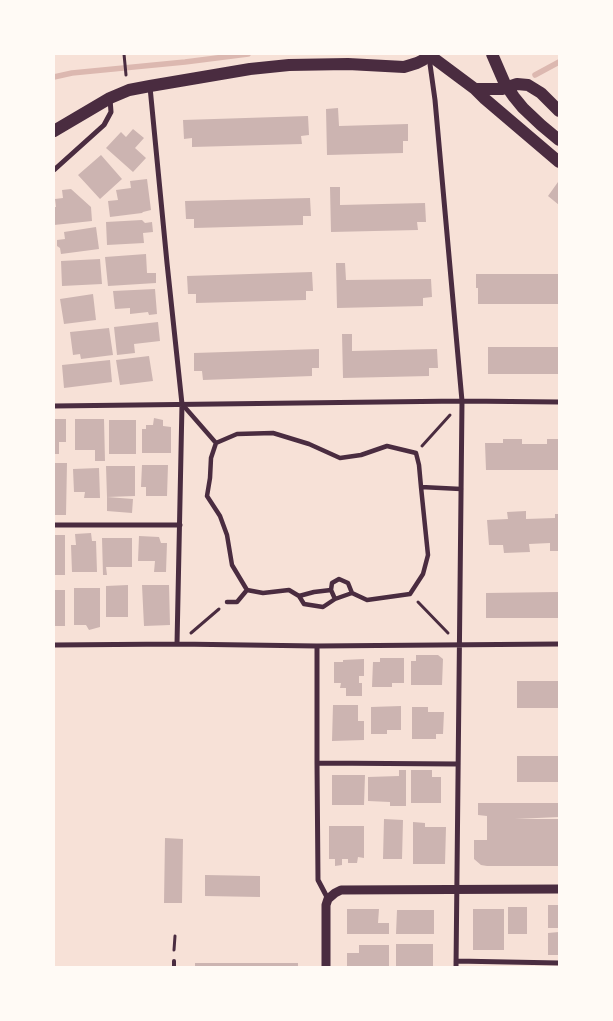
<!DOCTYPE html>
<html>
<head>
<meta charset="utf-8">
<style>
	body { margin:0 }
	#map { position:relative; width:613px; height:1021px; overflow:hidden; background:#f7e1d7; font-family:Montserrat,sans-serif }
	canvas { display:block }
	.frame { position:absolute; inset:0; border:55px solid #fffaf5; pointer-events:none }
</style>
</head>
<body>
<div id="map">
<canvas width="613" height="1021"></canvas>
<div class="frame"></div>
</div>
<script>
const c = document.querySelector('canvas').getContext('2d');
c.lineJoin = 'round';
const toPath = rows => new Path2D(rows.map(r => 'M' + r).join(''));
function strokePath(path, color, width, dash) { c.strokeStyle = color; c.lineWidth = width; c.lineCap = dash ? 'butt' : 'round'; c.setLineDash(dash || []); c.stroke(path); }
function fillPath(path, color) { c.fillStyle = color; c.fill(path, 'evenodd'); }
strokePath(toPath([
	[535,75,559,62],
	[54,77,72,73,185,62,248,54]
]), '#dcb8b0', 5.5);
fillPath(toPath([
	[338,108,339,126,408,124,408,141,403,141,403,153,327,155,326,109],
	[308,116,309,135,301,136,302,144,192,147,192,138,184,139,183,120],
	[133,129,144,138,135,148,146,158,133,172,106,148,121,132,126,137],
	[101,155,122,179,100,199,78,175],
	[147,179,151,210,143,212,142,213,110,217,108,201,118,200,116,190,131,188,130,181],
	[558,182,559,183,559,205,548,196],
	[330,187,340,187,340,205,425,203,426,222,417,222,418,230,331,232],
	[71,189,91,207,92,221,54,225,54,207,56,207,55,199,63,198,62,190],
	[310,198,311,216,303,216,303,225,194,228,194,219,186,219,185,201],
	[142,220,145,223,152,222,153,232,143,233,144,243,107,245,106,222],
	[96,227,99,249,61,254,60,248,57,246,57,240,65,239,64,232],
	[146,254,147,273,156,273,156,283,108,286,105,257],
	[100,259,102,284,62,286,61,261],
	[336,263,345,263,346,280,431,279,432,297,423,298,423,306,337,308],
	[312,272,313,291,306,291,306,300,196,303,196,294,188,294,187,276],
	[476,274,559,274,559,304,478,304,478,288,476,288],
	[155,289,157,314,149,315,148,312,130,314,130,308,115,309,113,291],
	[93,294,96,320,64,324,60,299],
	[158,322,160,341,134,344,135,353,117,355,114,327],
	[109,328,113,355,81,359,80,354,73,355,70,332],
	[342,334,352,334,352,351,437,349,438,368,429,368,429,376,343,378],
	[488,347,559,347,559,374,488,374],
	[319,349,319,368,312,368,312,376,203,380,202,371,194,371,194,353],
	[149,356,153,381,120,385,116,360],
	[110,360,112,382,64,388,62,365],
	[154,418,163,420,163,426,171,427,171,453,142,453,142,429,146,429,146,425,153,425],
	[54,419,66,419,66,442,59,442,59,454,54,454],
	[75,419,104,419,105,461,95,461,95,450,75,450],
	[109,420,136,420,136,454,109,454],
	[503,439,522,439,522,444,547,444,547,439,559,439,559,470,486,470,485,443,503,443],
	[54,463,67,463,66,515,54,515],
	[142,465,168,465,167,496,146,496,146,487,141,487],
	[106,466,135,466,135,496,107,497],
	[99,468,100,498,84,498,85,492,74,492,73,469],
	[107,497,133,499,132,513,107,511],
	[526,511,526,519,555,518,555,514,559,514,559,551,550,551,550,543,529,544,530,552,504,553,503,545,489,545,487,520,508,519,507,512],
	[91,533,92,541,96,541,97,572,72,572,71,545,76,545,75,534],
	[54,535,65,535,65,575,54,575],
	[139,536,159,537,161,543,167,543,166,572,154,572,155,561,138,561],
	[102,538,132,538,132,567,106,567,107,575,103,575],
	[128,585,128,617,106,617,106,586],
	[142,585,169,585,170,625,144,626],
	[74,588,100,588,100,627,89,630,86,625,74,625],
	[54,590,65,590,65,626,54,626],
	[559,592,559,618,486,618,486,593],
	[416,655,438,655,443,659,442,685,411,685,411,661,416,661],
	[380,658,404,658,404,683,392,683,392,687,372,687,373,662,380,662],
	[364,659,364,676,359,676,359,683,362,683,362,696,346,696,346,688,340,688,341,683,334,683,334,662,343,662,343,660],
	[517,681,559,681,559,708,517,708],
	[333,705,358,705,358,721,364,721,364,740,332,741],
	[401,706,401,730,387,730,387,734,371,734,371,707],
	[412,707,428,707,428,712,444,712,443,734,436,734,436,739,412,739],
	[517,756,559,756,559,782,517,782],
	[399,770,406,770,406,806,390,806,390,802,368,801,368,777,399,776],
	[411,770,432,770,432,777,441,777,441,803,411,803],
	[332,775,365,775,364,805,332,805],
	[478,803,559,803,559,817,515,819,559,819,559,866,487,866,481,865,474,859,474,840,487,840,487,816,478,815],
	[384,819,403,820,402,859,383,859],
	[413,822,425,823,425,827,446,827,445,864,413,864],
	[329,826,364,826,364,858,358,857,357,863,348,863,348,859,342,859,342,865,335,866,335,859,329,859],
	[165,838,183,839,182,903,164,903],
	[205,875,260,876,260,897,205,896],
	[548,905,559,905,559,928,548,928],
	[508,907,527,907,527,934,508,934],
	[347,909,379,909,378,923,389,923,389,934,347,934],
	[473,909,504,909,504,950,473,950],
	[397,910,434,910,434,934,396,934],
	[559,932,559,955,548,955,548,933],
	[396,944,433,944,433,967,396,967],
	[359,945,389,945,389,967,347,967,347,953,359,953],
	[195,963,298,963,298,967,195,967]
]), '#ccb4b1');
strokePath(toPath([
	[124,54,126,75],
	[422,446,450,415],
	[418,602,448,633],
	[191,633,219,609],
	[174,950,175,936]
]), '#4a2c40', 3);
strokePath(toPath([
	[174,961,174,967]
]), '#4a2c40', 4);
strokePath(toPath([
	[182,404,216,443,237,434,273,433,309,444,340,458,361,455,387,446,416,453,419,465,421,487,428,555,423,574,410,594,367,600,352,593],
	[216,443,211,458,210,478,207,496,220,516,227,535,232,565,247,590,263,593,289,590,299,596,304,604,323,607,335,599,331,590,314,592,299,596],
	[421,487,461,489],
	[331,590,332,583,339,579,348,583,352,593,335,599],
	[227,602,237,602,247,590]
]), '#4a2c40', 4.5);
strokePath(toPath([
	[429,57,435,100,462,401,456,967],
	[150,87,167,263,182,404,177,644],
	[54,170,104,125,111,112,110,99],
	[54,406,462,401,559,402],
	[54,525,180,525],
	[54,645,177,644,317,646,559,644],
	[317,646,317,763,318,880,328,899],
	[317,763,458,764],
	[456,961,559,963]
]), '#4a2c40', 5);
strokePath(toPath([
	[326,967,326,905,328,899,335,893,341,890,559,889]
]), '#4a2c40', 9);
strokePath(toPath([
	[428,54,475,89,485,99,559,162],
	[492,54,505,84,514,97,523,108,541,125,559,140],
	[475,89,502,89,517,84,528,85,541,93,559,111],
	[54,131,110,98,129,90,150,86,250,69,289,65,348,64,404,67,417,63,423,60,429,54]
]), '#4a2c40', 12);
</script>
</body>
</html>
